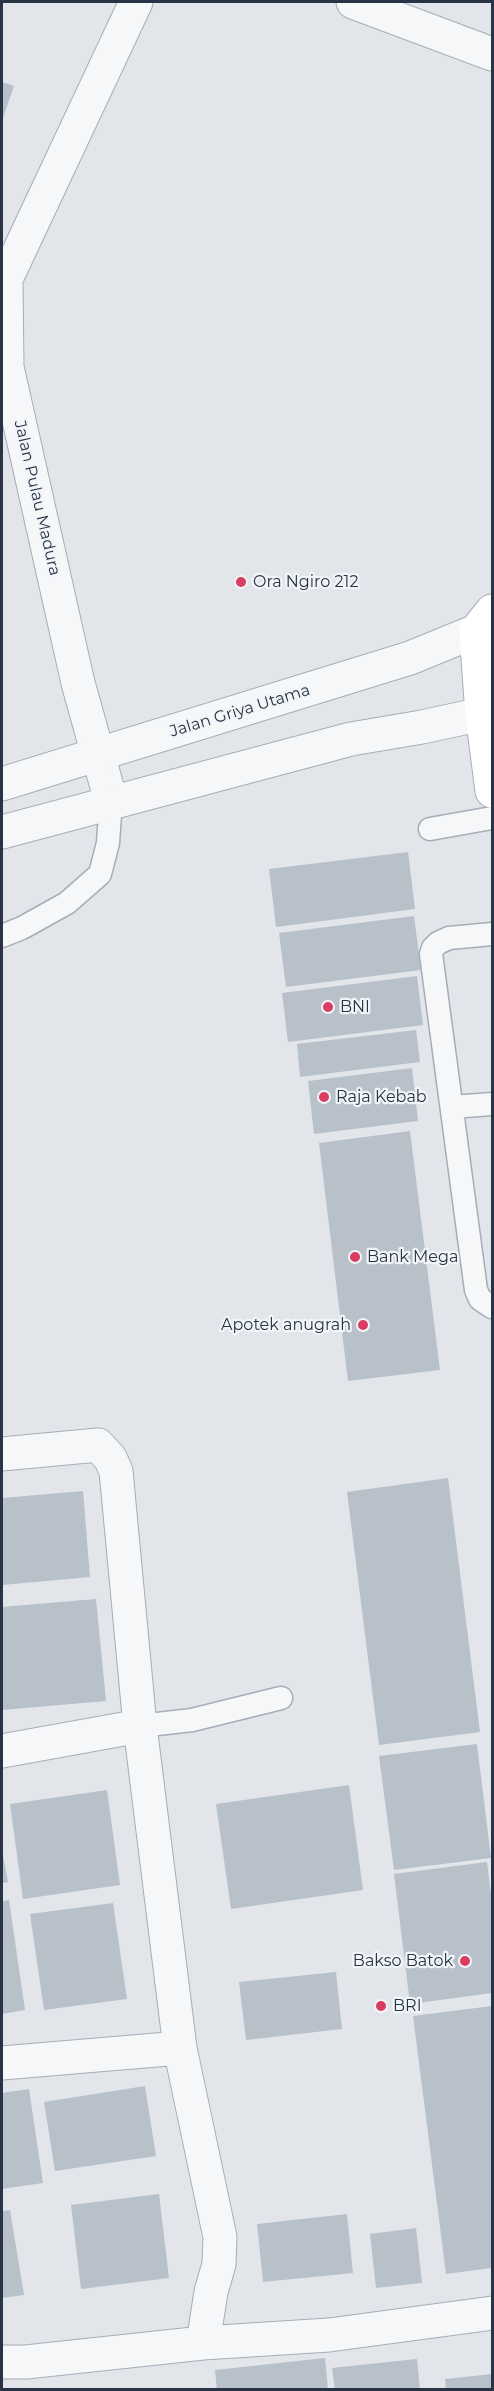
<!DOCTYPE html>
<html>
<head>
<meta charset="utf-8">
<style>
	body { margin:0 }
	#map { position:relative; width:494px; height:2391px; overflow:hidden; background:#e2e6eb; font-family:Montserrat,sans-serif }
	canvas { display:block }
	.frame { position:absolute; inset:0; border:3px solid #283445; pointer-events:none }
</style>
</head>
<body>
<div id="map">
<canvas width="494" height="2391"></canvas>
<div class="frame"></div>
</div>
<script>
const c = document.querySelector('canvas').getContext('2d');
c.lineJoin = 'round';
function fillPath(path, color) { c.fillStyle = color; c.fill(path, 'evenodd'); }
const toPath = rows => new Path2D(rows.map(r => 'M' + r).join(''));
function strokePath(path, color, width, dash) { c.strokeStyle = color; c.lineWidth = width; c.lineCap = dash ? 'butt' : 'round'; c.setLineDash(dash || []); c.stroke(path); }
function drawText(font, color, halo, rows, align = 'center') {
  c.font = font + ' Montserrat,sans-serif'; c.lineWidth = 4.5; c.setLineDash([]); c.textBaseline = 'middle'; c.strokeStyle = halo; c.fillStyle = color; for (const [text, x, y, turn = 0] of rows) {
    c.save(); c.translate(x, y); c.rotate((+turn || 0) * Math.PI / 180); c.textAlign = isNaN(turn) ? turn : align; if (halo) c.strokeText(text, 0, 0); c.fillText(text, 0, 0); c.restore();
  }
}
fillPath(toPath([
	[2,82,14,86,2,121],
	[408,852,415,909,276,927,269,869],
	[414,916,421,970,286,987,279,933],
	[417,976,423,1025,288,1042,282,993],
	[416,1030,420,1062,300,1077,297,1044],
	[412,1068,418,1121,314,1134,308,1081],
	[410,1131,440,1370,348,1381,319,1143],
	[448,1478,480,1732,379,1745,347,1492],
	[83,1491,90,1577,2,1585,2,1498],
	[96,1599,106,1701,2,1710,2,1607],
	[477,1744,491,1858,394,1870,379,1756],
	[349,1785,363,1890,231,1909,216,1804],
	[107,1790,120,1885,23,1899,10,1804],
	[2,1850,8,1882,2,1883],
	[487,1862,492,1903,492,1993,410,2004,394,1874],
	[9,1900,25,2010,2,2014,2,1901],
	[113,1903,127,1999,44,2010,30,1914],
	[336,1972,342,2029,246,2040,239,1982],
	[492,2006,492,2268,446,2274,413,2016],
	[145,2086,156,2156,55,2171,44,2102],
	[29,2089,43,2183,2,2189,2,2093],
	[159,2194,169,2278,81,2289,71,2205],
	[10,2210,24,2295,2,2298,2,2211],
	[347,2214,353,2273,263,2282,257,2224],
	[416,2228,422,2283,376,2288,370,2234],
	[325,2358,328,2390,217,2390,215,2370],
	[417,2359,420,2390,335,2390,332,2368],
	[492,2374,492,2390,446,2390,445,2379]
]), '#b8c0ca');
const service = toPath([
	[430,829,492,818],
	[492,934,449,938,438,943,433,948,431,954,476,1290,480,1299,492,1307],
	[2,936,22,928,67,903,100,874,108,843,111,801],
	[452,1107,492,1104],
	[140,1726,192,1720,281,1698]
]);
const minor = toPath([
	[353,2,492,54],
	[111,801,78,683,7,367,6,279,136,2],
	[2,1454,98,1445,110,1458,116,1471,140,1726,180,2048,220,2237,219,2264,211,2292,203,2343],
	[2,1751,140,1726],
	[2,2063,180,2048],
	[2,2362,26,2362,203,2343,329,2335,492,2313]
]);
const tertiary = toPath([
	[2,784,410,658,476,631],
	[2,832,351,739,422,727,482,714]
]);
const secondary = toPath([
	[492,611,476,631,482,714,492,791]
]);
strokePath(service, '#a6adb6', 25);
strokePath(minor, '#a6adb6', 35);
strokePath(tertiary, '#a6adb6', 35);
strokePath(secondary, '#a6adb6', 35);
strokePath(service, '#f5f7f9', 22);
strokePath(minor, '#f5f7f9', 33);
strokePath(tertiary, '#f5f7f9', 33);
strokePath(secondary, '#fff', 33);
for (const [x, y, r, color] of [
	[241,582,6,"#da3d5f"],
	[328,1007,6,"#da3d5f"],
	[324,1097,6,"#da3d5f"],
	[355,1257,6,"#da3d5f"],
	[363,1325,6,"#da3d5f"],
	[465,1961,6,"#da3d5f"],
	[381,2006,6,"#da3d5f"]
]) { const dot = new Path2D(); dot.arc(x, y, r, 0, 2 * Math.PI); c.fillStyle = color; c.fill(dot); strokePath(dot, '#f2f5f8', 2); }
drawText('16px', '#283445', '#f2f5f8', [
	["Jalan Pulau Madura",37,498,77],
	["Jalan Griya Utama",240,711,-17]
]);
drawText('16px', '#283445', '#f2f5f8', [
	["Ora Ngiro 212",253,582],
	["BNI",340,1007],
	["Raja Kebab",336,1097],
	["Bank Mega",367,1257],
	["Apotek anugrah",351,1325,"right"],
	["Bakso Batok",453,1961,"right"],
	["BRI",393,2006]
], 'left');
</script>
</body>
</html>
